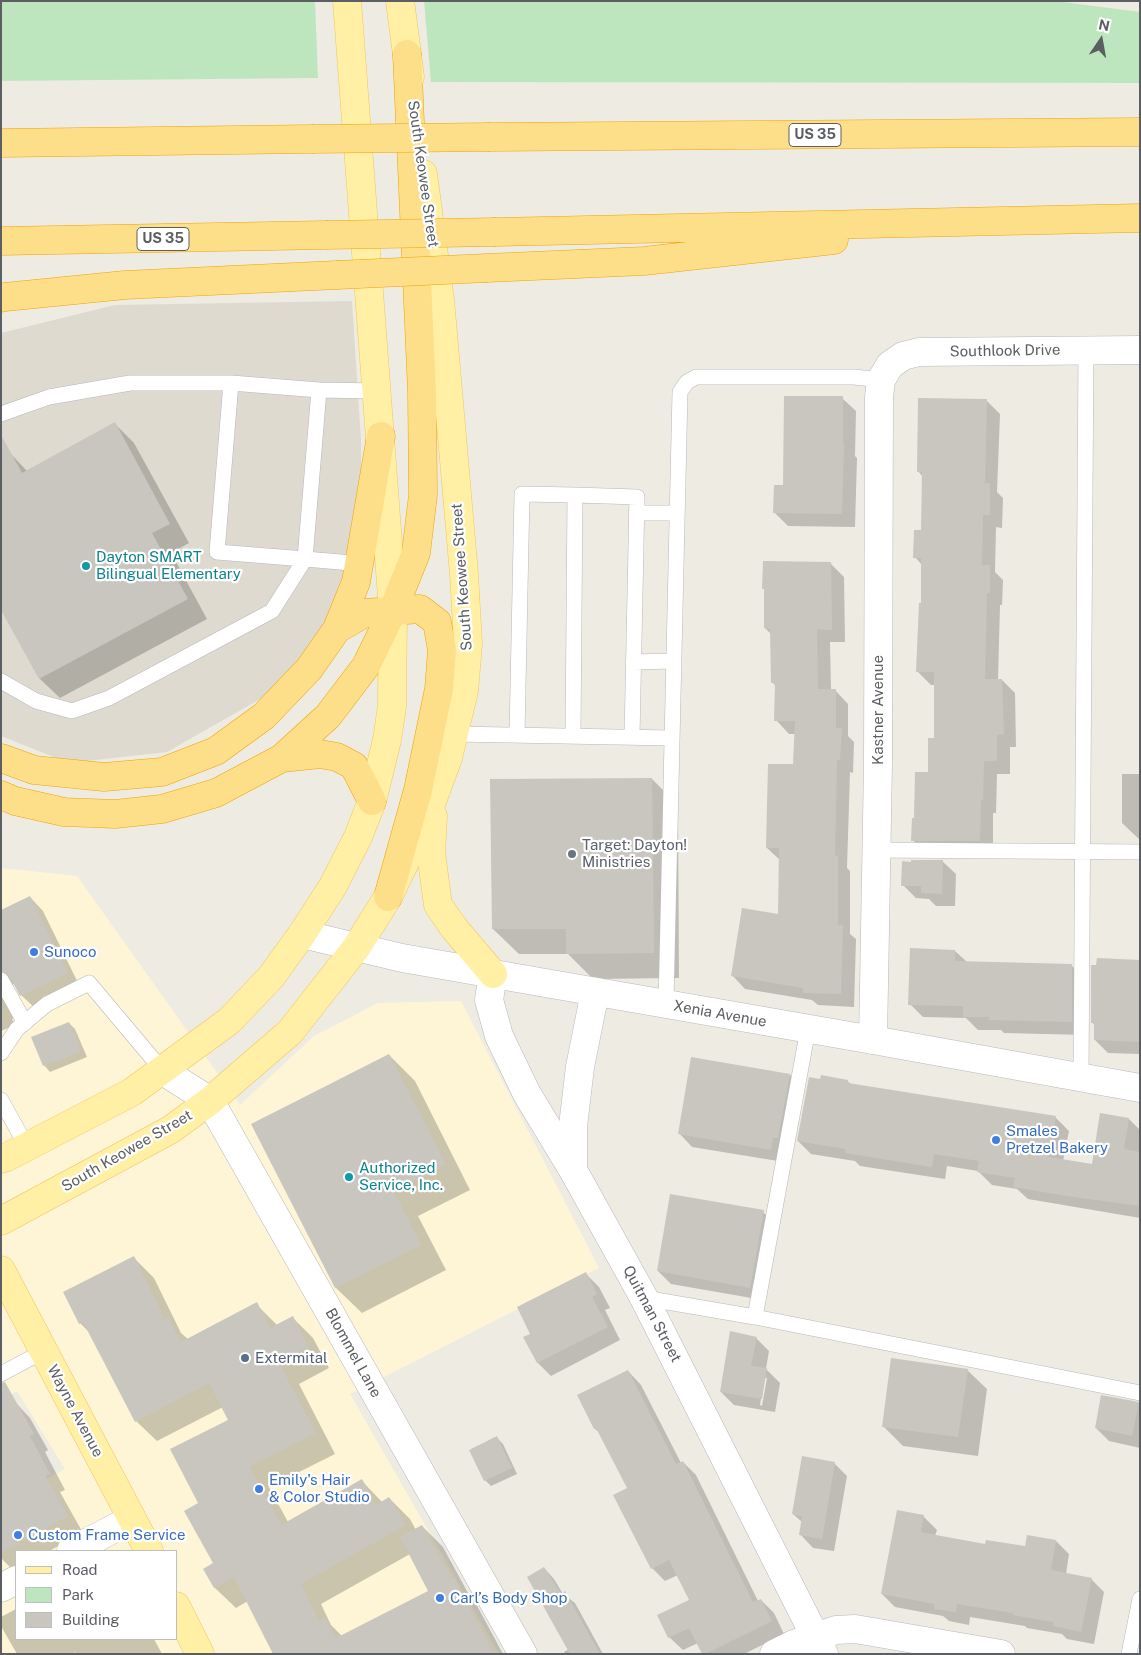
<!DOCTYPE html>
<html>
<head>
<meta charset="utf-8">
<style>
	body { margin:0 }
	#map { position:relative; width:1141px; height:1655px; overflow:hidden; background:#eeebe2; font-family:"Public Sans",sans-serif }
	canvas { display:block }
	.frame { position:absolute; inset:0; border:2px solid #5b5e63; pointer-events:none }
	.legend { position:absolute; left:15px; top:1550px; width:162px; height:90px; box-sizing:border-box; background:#fff; border:1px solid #bdbfc1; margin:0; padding:6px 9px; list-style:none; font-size:15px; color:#5b5e63 }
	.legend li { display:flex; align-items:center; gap:10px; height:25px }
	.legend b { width:25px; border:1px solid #bdbfc1 }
	.north { position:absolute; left:1076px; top:15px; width:50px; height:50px; -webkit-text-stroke:4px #fff; paint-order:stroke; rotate:12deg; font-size:14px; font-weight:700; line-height:20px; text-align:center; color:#5b5e63 }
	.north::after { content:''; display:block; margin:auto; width:18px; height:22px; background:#5b5e63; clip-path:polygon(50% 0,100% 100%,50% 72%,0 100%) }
</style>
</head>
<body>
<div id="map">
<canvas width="1141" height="1655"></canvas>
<div class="frame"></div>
<ul class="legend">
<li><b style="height:6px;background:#fff0a6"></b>Road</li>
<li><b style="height:14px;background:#bee6be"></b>Park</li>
<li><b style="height:14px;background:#c8c6bf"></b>Building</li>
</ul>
<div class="north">N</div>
</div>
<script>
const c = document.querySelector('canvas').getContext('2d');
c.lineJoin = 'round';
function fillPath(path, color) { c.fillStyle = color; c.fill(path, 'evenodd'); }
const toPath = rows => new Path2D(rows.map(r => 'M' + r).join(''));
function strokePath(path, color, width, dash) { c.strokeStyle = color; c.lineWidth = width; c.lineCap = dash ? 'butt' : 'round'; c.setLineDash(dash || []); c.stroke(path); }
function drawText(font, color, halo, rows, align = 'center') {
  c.font = font + ' "Public Sans",sans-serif'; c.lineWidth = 4.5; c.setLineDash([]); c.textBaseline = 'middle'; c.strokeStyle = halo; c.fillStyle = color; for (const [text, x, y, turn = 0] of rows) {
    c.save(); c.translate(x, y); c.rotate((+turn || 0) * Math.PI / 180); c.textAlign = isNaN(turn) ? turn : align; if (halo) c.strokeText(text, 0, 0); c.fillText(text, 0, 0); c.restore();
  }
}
fillPath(toPath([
	[1,868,77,876,240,1105,314,1036,378,1003,461,1001,599,1268,350,1394,499,1654,1,1654,1,1503,65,1469,17,1391,1,1400],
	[16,1551,176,1551,176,1639,16,1639]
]), '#fef5d7');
fillPath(toPath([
	[352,301,361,441,361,495,345,583,328,624,276,690,167,752,69,763,1,736,1,333,115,305]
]), '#dedad0');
fillPath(toPath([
	[1,1,315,1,318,78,1,81],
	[424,1,1055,1,1140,12,1140,83,431,82]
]), '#bee6be');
fillPath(toPath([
	[842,398,856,411,855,456,857,458,855,527,788,526,774,512],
	[986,400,1000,414,997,492,1003,498,1002,528,996,527,995,572,1003,580,1002,605,1000,605,998,680,1002,680,1015,693,1016,747,1010,747,1010,774,997,774,996,813,993,813,993,854,926,854,913,840,915,819,930,773,935,739,935,685,931,685,917,671,922,604,922,565,915,557,922,532,923,477,918,471],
	[115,424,134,443,189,543,171,553,207,619,60,698,40,679,1,608,11,454,27,471],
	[831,564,844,577,845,642,830,642,831,690,835,690,848,704,848,736,854,742,853,773,850,772,847,868,850,871,850,934,856,939,854,1007,818,1005,812,1000,745,989,732,975,780,915,780,860,767,848,794,766,796,734,789,734,776,720,776,686,772,682,772,635,765,628],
	[1122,774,1140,774,1140,840,1122,823],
	[652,779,678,805,679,978,593,979,568,954,519,954,493,929],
	[942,861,956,874,955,906,936,906,929,899,916,898,903,885],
	[30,897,43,911,80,987,35,1008,21,995,15,984,10,985,16,1017,12,1019,15,1025,1,1031,1,963],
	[955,951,967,962,1072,966,1085,979,1085,1035,1004,1033,1001,1030,978,1030,966,1018,923,1017,910,1004],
	[1140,998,1140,1054,1108,1053,1095,1040,1095,1026,1092,1022],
	[69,1023,75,1029,87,1057,50,1072,44,1065],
	[389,1055,415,1081,470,1190,418,1216,446,1270,362,1313,336,1288,253,1124],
	[790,1075,803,1088,784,1162,692,1147,679,1133],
	[847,1081,852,1085,1055,1117,1069,1131,1063,1161,1093,1166,1129,1119,1140,1130,1140,1218,1028,1199,1017,1189,992,1185,978,1171,947,1166,945,1179,860,1166,855,1161,811,1154,798,1141],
	[763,1212,776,1225,763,1300,671,1284,658,1271],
	[134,1258,154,1278,181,1333,188,1339,256,1304,277,1325,292,1317,313,1338,329,1368,299,1384,335,1454,269,1487,288,1522,362,1481,382,1502,389,1498,410,1519,416,1530,422,1526,443,1547,468,1593,474,1600,503,1654,270,1654,274,1652,248,1601,236,1608,215,1588,205,1569,215,1564,200,1503,230,1420,223,1407,157,1441,136,1421,91,1334,80,1323],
	[410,1554,430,1592,342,1636,331,1625,321,1604],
	[586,1274,599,1287,610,1308,605,1310,620,1340,551,1376,538,1363,525,1338,532,1334],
	[756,1338,769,1351,766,1369,780,1383,775,1412,734,1405,721,1392],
	[764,1378,767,1378,762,1406,760,1405],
	[967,1370,987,1389,978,1456,903,1446,883,1426],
	[628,1371,641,1385,681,1463,683,1462,696,1475,758,1601,761,1600,774,1613,784,1634,744,1654,703,1654,698,1643,683,1650,669,1637,691,1600,678,1575,665,1581,652,1568,629,1489,601,1434,595,1429],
	[15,1402,30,1418,48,1450,45,1452,65,1490,60,1492,83,1533,49,1551,16,1551,16,1569,13,1570,1,1558,1,1508],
	[1139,1403,1140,1405,1140,1448,1109,1441,1096,1428],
	[497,1438,503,1444,517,1474,491,1486,485,1480],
	[834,1463,847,1476,834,1551,813,1548,800,1534,802,1522,793,1514],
	[923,1516,937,1530,935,1536,986,1546,1026,1547,1056,1541,1069,1554,1066,1574,1091,1579,1104,1592,1094,1644,1067,1639,1062,1634,1027,1628,1025,1626,970,1617,969,1625,949,1621,943,1616,895,1607,882,1594],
	[544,1568,554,1579,563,1594,575,1603,603,1654,565,1654,564,1652,569,1649],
	[16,1609,16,1639,154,1639,162,1654,76,1654,75,1652,73,1654,17,1654,1,1626,1,1617]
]), '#0003');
fillPath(toPath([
	[784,396,843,396,843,443,844,443,842,514,773,513,774,485,783,485],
	[918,398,987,399,985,483,990,483,990,515,983,515,982,565,990,565,990,593,987,593,985,679,1002,679,1004,734,997,735,997,761,984,761,983,800,981,800,980,841,911,841,912,818,914,818,915,772,928,772,928,738,934,738,934,672,916,672,919,603,921,603,921,558,913,558,914,530,921,530,922,472,917,472],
	[115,422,170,524,152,533,188,599,39,679,1,610,1,435,22,473],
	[763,561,831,562,832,630,817,629,818,689,836,689,836,728,842,728,840,760,837,760,835,856,838,856,838,925,843,925,841,994,803,993,803,988,731,976,742,908,778,914,779,848,766,848,768,764,793,764,795,721,774,721,775,683,771,683,770,629,764,628,764,589,762,589],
	[652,778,654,953,566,954,566,929,492,929,490,779],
	[911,860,943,860,942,894,921,893,921,886,901,886,902,861,911,862],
	[30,896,68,973,20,996,9,975,1,971,1,910],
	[910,948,955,950,955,961,1072,964,1072,1022,989,1020,989,1017,963,1017,963,1006,908,1005],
	[1097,958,1140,960,1140,1042,1094,1040,1094,1023,1091,1023,1091,965,1096,965],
	[69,1022,81,1051,43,1066,31,1037],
	[389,1054,446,1164,394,1191,421,1245,335,1288,251,1124],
	[691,1057,790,1074,778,1138,773,1138,771,1150,678,1134],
	[821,1075,848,1080,848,1083,1056,1116,1049,1157,1092,1164,1100,1113,1129,1118,1124,1149,1140,1152,1140,1206,1067,1196,1013,1187,1015,1178,977,1172,979,1161,934,1154,932,1167,845,1153,846,1149,797,1141,809,1077,820,1079],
	[670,1194,764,1210,750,1288,657,1271],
	[134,1256,165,1319,168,1317,181,1342,257,1302,270,1328,293,1316,309,1347,279,1363,316,1433,249,1467,281,1525,362,1479,376,1505,389,1497,406,1525,301,1584,319,1621,325,1617,336,1638,428,1591,400,1537,422,1525,452,1579,454,1578,494,1654,273,1654,234,1577,214,1588,203,1569,213,1563,184,1511,198,1503,170,1449,228,1420,209,1383,135,1422,83,1322,79,1324,63,1292],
	[586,1272,597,1294,592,1297,608,1327,537,1363,523,1337,530,1334,517,1307],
	[730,1331,757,1337,751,1366,767,1368,762,1399,720,1392],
	[891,1358,968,1369,958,1437,882,1427],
	[628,1370,676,1464,683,1461,753,1602,761,1599,772,1621,705,1654,702,1654,689,1628,668,1638,657,1615,689,1600,669,1560,651,1569,613,1495,627,1488,596,1428,594,1429,577,1395],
	[5,1382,34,1434,30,1436,50,1474,46,1476,68,1516,1,1553,1,1383],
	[1101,1395,1139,1402,1132,1436,1095,1428],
	[497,1436,512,1468,484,1481,469,1450],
	[802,1456,835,1462,822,1539,799,1535,802,1516,792,1514],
	[897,1510,924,1515,921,1532,936,1535,985,1544,986,1540,1025,1546,1027,1535,1056,1540,1051,1570,1092,1578,1081,1632,1053,1626,1053,1622,1013,1615,1013,1613,957,1604,956,1612,934,1609,935,1604,881,1594],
	[544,1567,561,1594,565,1591,600,1654,570,1654,527,1577]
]), '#c8c6bf');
const lane = toPath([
	[319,390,377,391],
	[1,414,49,397,130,383,231,383],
	[636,513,676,513],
	[633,662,673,661],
	[1,681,36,701,72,711,109,698,272,611,305,559,319,390,231,383,217,552,305,559,340,562,359,564],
	[454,734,671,738],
	[517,735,522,494,575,495,637,497,632,737],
	[573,736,575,495],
	[876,850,1140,852],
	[1,980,25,1023],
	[666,1004,680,392,687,382,696,377,854,377,881,380],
	[1,1053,17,1029,47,1004,89,983,163,1071],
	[1081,1078,1086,350],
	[1,1100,27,1147],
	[644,1298,755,1317,1140,1393],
	[755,1317,808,1029],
	[1,1374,44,1351],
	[1129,1654,1140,1599]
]);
const street = toPath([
	[493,974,489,1000,499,1036,527,1094,573,1170,644,1298,824,1654],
	[873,1040,878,764,879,397,881,380,890,365,903,356,919,352,1140,350],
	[163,1071,210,1101,523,1654],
	[71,1551,132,1519],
	[1,1588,16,1580],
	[774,1654,794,1644,836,1630,855,1629,1001,1654]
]);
const secondary = toPath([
	[302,934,402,958,873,1040,1140,1088],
	[573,1170,573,1126,580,1067,595,992]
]);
const primary = toPath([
	[400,1,410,77],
	[433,816,431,853,438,905,454,928,493,974],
	[1,1159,7,1157,132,1092,229,1021,271,977,302,934,333,886,358,837,372,801,387,740,392,706,393,610,347,1],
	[1,1221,170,1130,210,1101,290,1032,356,948,388,897,424,823,448,758,464,691,468,644,464,574,440,300,423,174],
	[1,1270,149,1551],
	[176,1606,200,1654]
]);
const highway = toPath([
	[490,137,1140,132],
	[1,143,312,139],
	[496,232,1140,218],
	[1,241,326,235],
	[487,268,644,261,834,240],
	[1,298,5,297,125,285,337,275],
	[337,629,365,613,420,609,437,622,442,650,439,689,418,790,388,897],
	[1,758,34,770,104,777,162,772,216,751,264,716,309,669,337,629,356,582,381,436],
	[282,758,320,754,337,757,354,766,372,801],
	[1,795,15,801,64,812,115,814,162,809,216,793,282,758,328,716,366,666,393,610,416,553,423,495,422,392,407,54]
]);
strokePath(lane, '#b5b8bd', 16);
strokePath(street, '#b5b8bd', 29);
strokePath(secondary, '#b6b9bf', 29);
strokePath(primary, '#f2c656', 29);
strokePath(highway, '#f0a300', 29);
strokePath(lane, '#fff', 15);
strokePath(street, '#fff', 28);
strokePath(secondary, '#fff', 28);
strokePath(primary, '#fff0a6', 28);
strokePath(highway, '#fedf89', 28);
const highwayBridge = toPath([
	[312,139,490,137],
	[326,235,496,232],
	[337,275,487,268]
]);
strokePath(highwayBridge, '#f0a300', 29, []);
strokePath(highwayBridge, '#fedf89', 28);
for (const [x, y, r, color] of [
	[86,566,5,"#0f9aa8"],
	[572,854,5,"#6b7280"],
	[34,952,5,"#3f7fe0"],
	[996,1140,5,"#3f7fe0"],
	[349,1177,5,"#0f9aa8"],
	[245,1358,5,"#5c6f8a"],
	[259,1489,5,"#3f7fe0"],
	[18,1535,5,"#3f7fe0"],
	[440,1598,5,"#3f7fe0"]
]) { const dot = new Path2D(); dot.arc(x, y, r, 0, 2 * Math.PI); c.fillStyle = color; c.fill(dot); strokePath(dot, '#fff', 2); }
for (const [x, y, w] of [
	[815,135,52],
	[163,239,52]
]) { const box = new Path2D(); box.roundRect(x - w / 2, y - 11.5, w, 23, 4); c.fillStyle = '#fff'; c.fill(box); strokePath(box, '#5b5e63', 1); }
drawText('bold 14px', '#5b5e63', null, [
	["US 35",815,135],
	["US 35",163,239]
]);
drawText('15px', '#5b5e63', '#fff', [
	["South Keowee Street",423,174,82],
	["Southlook Drive",1005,351,-1],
	["South Keowee Street",462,577,-94],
	["Kastner Avenue",878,710,-90],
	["Xenia Avenue",720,1014,10],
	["South Keowee Street",127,1151,-30],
	["Quitman Street",652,1314,62],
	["Blommel Lane",353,1353,61],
	["Wayne Avenue",75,1411,62]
]);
drawText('15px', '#0d838f', '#fff', [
	["Dayton SMART",96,557],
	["Bilingual Elementary",96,574],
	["Authorized",359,1168],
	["Service, Inc.",359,1185]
], 'left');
drawText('15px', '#5b616d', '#fff', [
	["Target: Dayton!",582,845],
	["Ministries",582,862]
], 'left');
drawText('15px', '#366cbe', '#fff', [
	["Sunoco",44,952],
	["Smales",1006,1131],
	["Pretzel Bakery",1006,1148],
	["Emily's Hair",269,1480],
	["& Color Studio",269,1497],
	["Custom Frame Service",28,1535],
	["Carl’s Body Shop",450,1598]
], 'left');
drawText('15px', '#4e5e75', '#fff', [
	["Extermital",255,1358]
], 'left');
</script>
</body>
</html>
